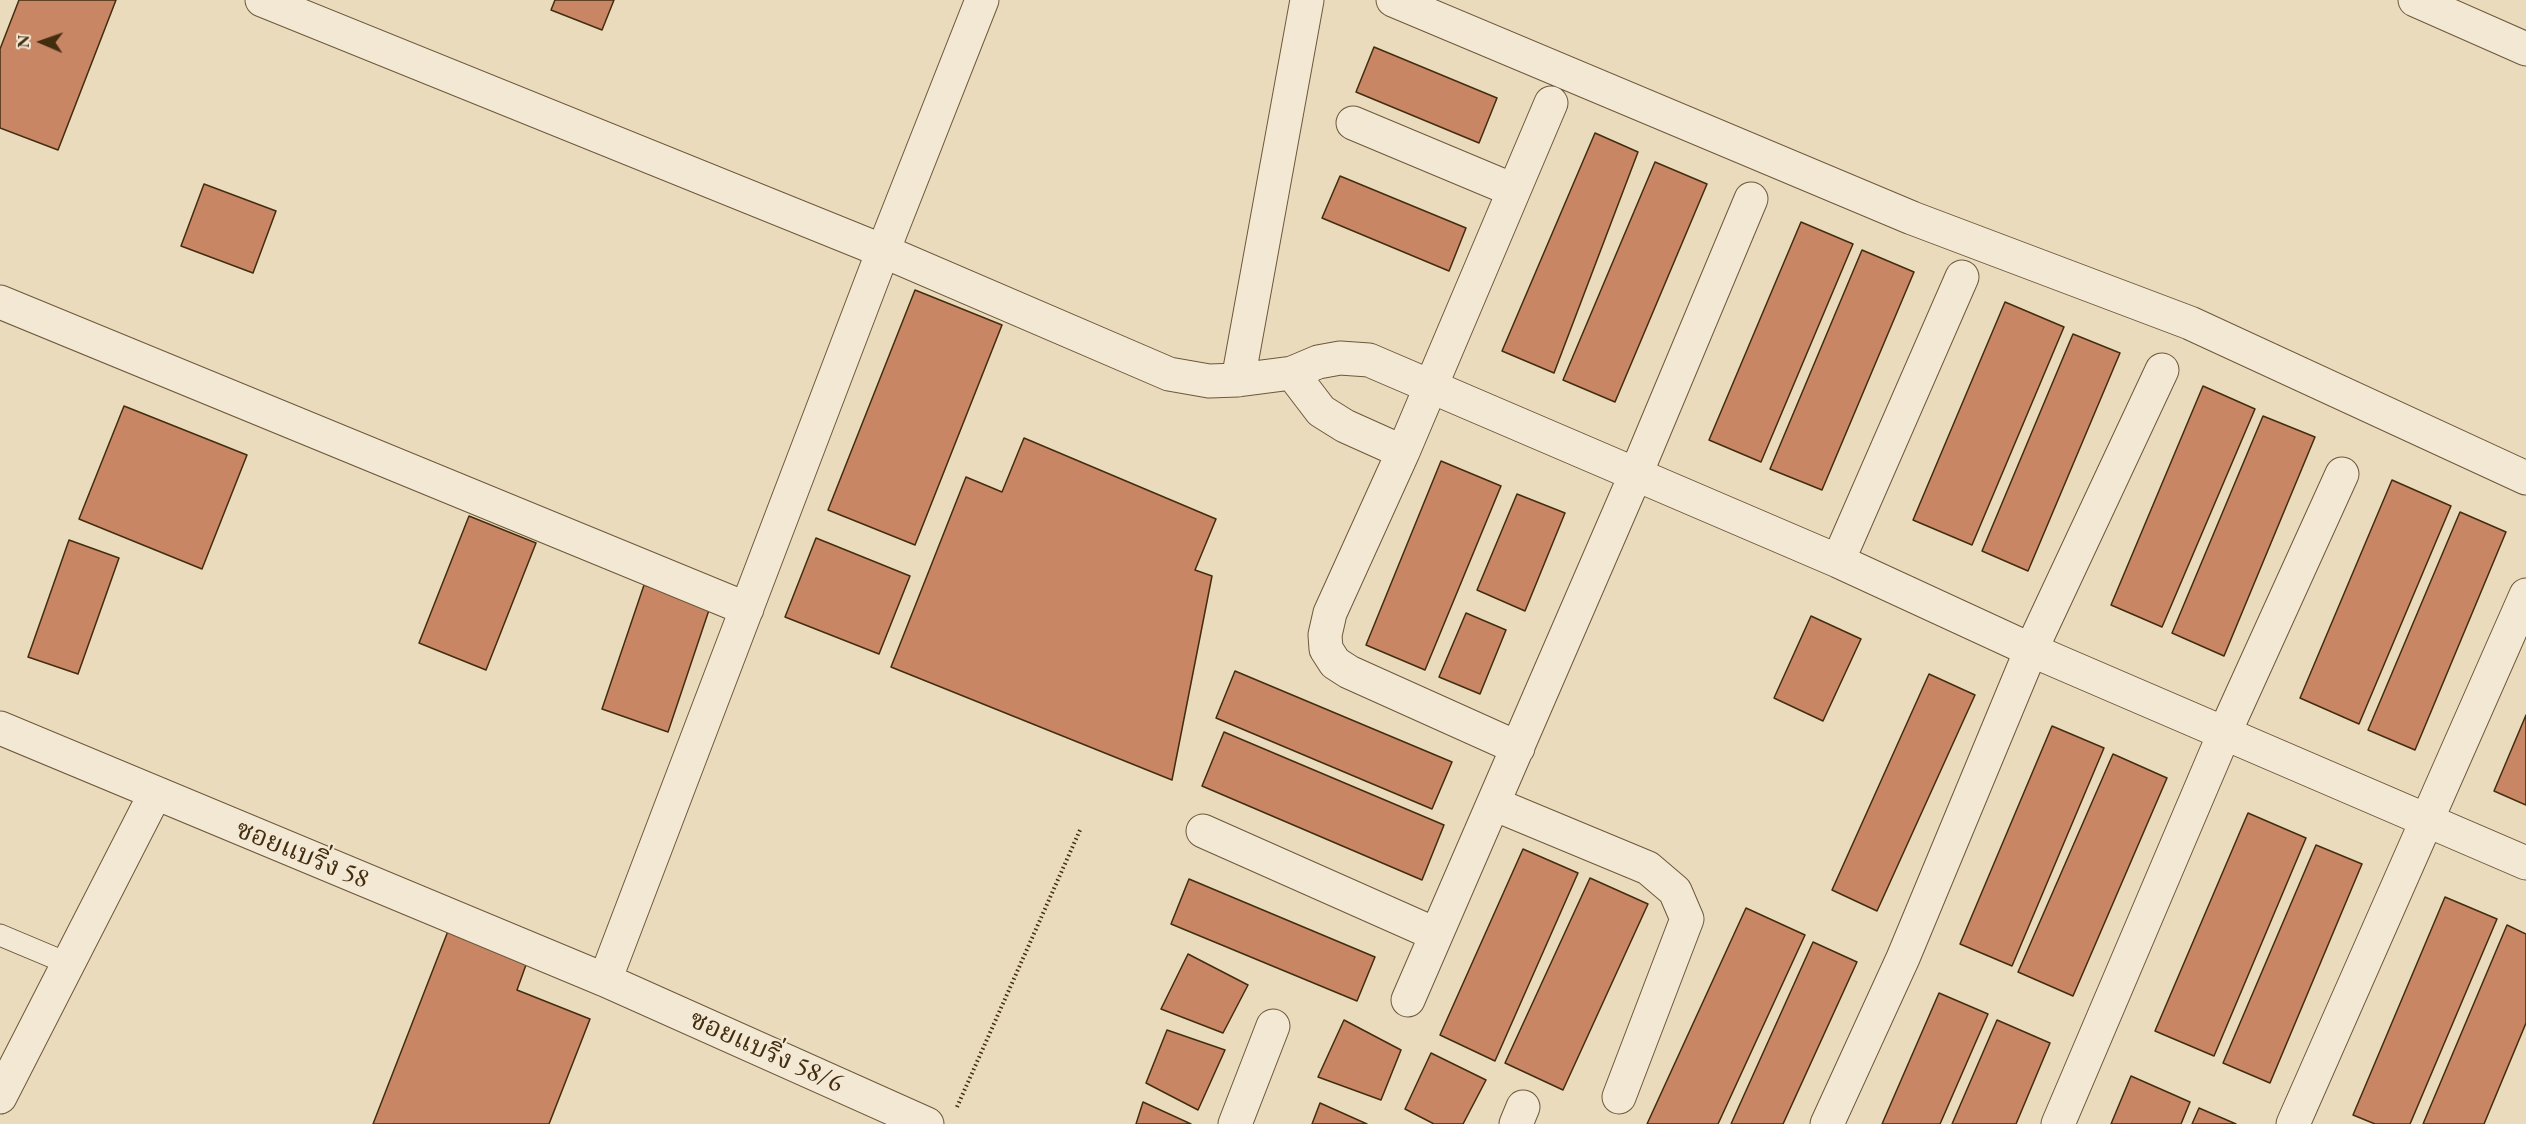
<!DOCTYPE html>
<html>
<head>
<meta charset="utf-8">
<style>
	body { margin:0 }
	#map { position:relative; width:2526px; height:1124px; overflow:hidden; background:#ebdbbd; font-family:"EB Garamond",serif }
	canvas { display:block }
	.north { position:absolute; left:12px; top:12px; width:60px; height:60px; -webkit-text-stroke:4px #f2e8d4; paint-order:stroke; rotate:272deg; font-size:16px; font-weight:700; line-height:24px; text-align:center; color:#422d0f }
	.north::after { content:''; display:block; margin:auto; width:21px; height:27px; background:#422d0f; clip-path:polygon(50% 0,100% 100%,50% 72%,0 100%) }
</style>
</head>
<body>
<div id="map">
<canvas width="2526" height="1124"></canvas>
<div class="north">N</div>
</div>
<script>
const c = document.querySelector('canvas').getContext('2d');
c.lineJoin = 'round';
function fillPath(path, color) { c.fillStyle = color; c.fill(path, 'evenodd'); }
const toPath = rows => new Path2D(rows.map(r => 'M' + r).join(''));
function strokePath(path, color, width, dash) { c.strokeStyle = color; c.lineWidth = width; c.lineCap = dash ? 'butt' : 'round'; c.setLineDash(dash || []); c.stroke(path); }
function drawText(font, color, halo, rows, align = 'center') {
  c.font = font + ' "EB Garamond","Noto Serif Thai",serif'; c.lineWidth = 4.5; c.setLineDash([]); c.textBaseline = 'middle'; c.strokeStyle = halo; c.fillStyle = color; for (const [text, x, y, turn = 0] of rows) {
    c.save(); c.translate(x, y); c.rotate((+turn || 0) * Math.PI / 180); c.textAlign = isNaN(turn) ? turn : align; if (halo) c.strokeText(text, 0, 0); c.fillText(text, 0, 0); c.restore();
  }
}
const building = toPath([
	[19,0,116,0,58,150,0,128,0,49,19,0],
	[555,0,614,0,602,30,551,10,555,0],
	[1374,47,1497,98,1479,143,1356,92,1374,47],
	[1595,133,1638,152,1554,373,1502,351,1595,133],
	[1655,162,1707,184,1615,402,1563,380,1655,162],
	[1340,176,1466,228,1449,271,1322,218,1340,176],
	[204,184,276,211,253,273,181,246,204,184],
	[1801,222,1853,244,1761,462,1709,440,1801,222],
	[1862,250,1914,272,1822,490,1770,469,1862,250],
	[915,290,1002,325,915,545,828,510,915,290],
	[2005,302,2064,327,1972,545,1913,520,2005,302],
	[2073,334,2120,353,2028,571,1982,551,2073,334],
	[2203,386,2255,409,2162,627,2111,605,2203,386],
	[124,406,247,455,202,569,79,519,124,406],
	[2263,416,2315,437,2224,656,2172,633,2263,416],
	[1024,438,1216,519,1195,570,1212,576,1172,780,891,667,966,477,1002,492,1024,438],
	[1441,461,1501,486,1425,670,1366,645,1441,461],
	[2392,480,2451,506,2359,724,2300,698,2392,480],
	[1517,494,1565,513,1525,611,1477,590,1517,494],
	[2460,512,2506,532,2415,750,2368,730,2460,512],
	[469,516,536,543,486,670,419,643,469,516],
	[816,538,910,576,879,654,785,617,816,538],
	[69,540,119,558,78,674,28,657,69,540],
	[644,585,710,607,668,732,602,709,644,585],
	[1466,613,1506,630,1480,694,1439,677,1466,613],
	[1811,616,1861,639,1823,721,1774,698,1811,616],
	[1235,671,1452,762,1432,809,1216,718,1235,671],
	[1929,674,1975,695,1877,911,1832,890,1929,674],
	[2526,715,2526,805,2494,791,2526,715],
	[2052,726,2104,748,2012,966,1960,944,2052,726],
	[1224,732,1444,825,1422,880,1202,786,1224,732],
	[2113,754,2167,778,2073,996,2018,972,2113,754],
	[2248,813,2306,838,2214,1056,2155,1031,2248,813],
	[2316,845,2362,864,2270,1083,2223,1063,2316,845],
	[1523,849,1578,873,1495,1061,1440,1035,1523,849],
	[1590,878,1648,904,1563,1090,1505,1063,1590,878],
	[1189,879,1375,957,1357,1001,1171,924,1189,879],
	[2445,897,2497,919,2410,1124,2375,1124,2353,1115,2445,897],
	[1746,908,1805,935,1718,1124,1647,1124,1746,908],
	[2507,925,2526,934,2526,1023,2484,1124,2423,1124,2507,925],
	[448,931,527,962,517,990,590,1019,549,1124,373,1124,448,931],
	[1813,942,1857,962,1783,1124,1731,1124,1813,942],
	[1188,954,1248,985,1223,1033,1161,1009,1188,954],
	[1939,993,1988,1014,1940,1124,1882,1124,1939,993],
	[1344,1020,1401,1050,1381,1100,1318,1077,1344,1020],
	[1997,1020,2050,1043,2016,1124,1952,1124,1997,1020],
	[1167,1030,1225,1050,1198,1110,1146,1083,1167,1030],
	[1431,1053,1486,1080,1463,1124,1434,1124,1405,1109,1431,1053],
	[2131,1076,2190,1102,2181,1124,2111,1124,2131,1076],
	[1143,1102,1191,1124,1136,1124,1143,1102],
	[1320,1103,1367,1124,1312,1124,1320,1103],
	[2199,1108,2236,1124,2192,1124,2199,1108]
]);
fillPath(building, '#c98665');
strokePath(building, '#422d0f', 1.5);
const lane = toPath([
	[0,935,69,964]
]);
const street = toPath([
	[262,0,883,251,1169,374,1209,381,1238,380,1292,373,1318,362,1340,358,1369,360,1838,561,2031,650,2526,863],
	[1393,0,1912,218,2190,323,2526,478],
	[2415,0,2526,49],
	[1353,123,1513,190],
	[0,302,747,609],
	[1292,373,1321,411,1345,426,1403,452],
	[1238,380,1307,0],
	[1838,561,1962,277],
	[0,728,605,980,927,1124],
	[1518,748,1349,672,1335,663,1326,649,1325,635,1330,613,1403,452,1551,103],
	[1494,804,1648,868,1675,891,1687,919,1619,1097],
	[1203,831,1435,934],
	[605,980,883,251,982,0],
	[1408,1000,1635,476,1751,199],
	[0,1097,155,794],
	[1235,1124,1273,1026],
	[1516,1124,1523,1107],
	[1827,1124,1903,958,2031,650,2162,370],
	[2058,1124,2224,734,2342,474],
	[2293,1124,2526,595]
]);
strokePath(lane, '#6c583a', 23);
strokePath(street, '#6c583a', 35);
strokePath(toPath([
	[957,1107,1080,830]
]), '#422d0f', 4, [1.5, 3]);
strokePath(lane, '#f2e8d4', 21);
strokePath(street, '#f2e8d4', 33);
drawText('27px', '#422d0f', '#f2e8d4', [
	["ซอยแบริ่ง 58",302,855,22],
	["ซอยแบริ่ง 58/6",766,1052,24]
]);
</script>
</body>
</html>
